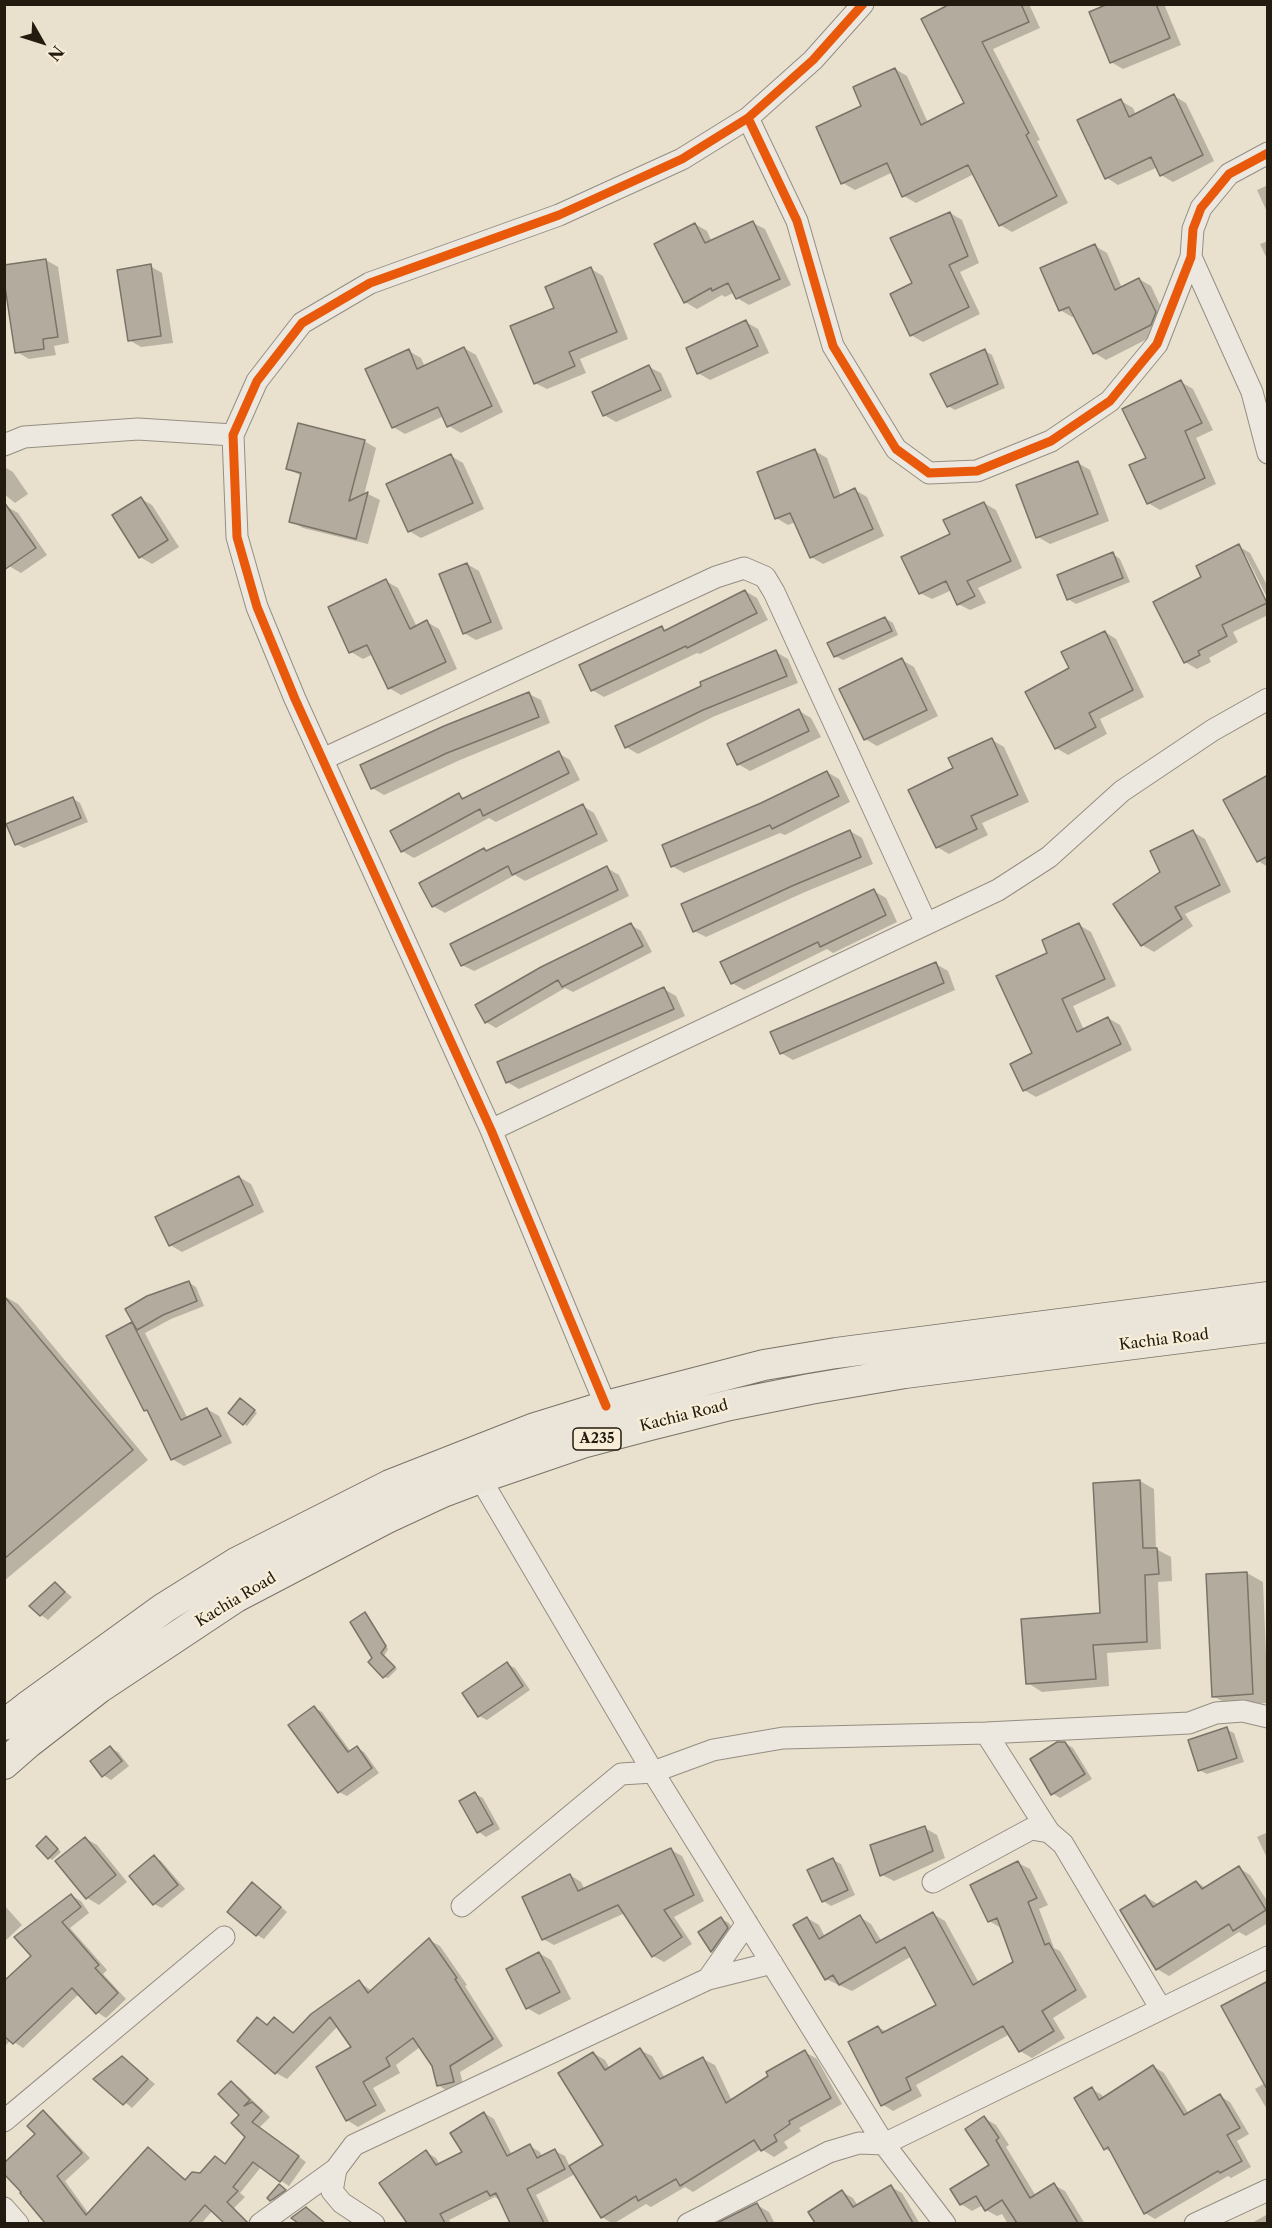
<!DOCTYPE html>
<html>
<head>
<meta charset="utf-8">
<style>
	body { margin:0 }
	#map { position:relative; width:1272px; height:2228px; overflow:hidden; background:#e9e0cd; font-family:"Libre Caslon Text",serif }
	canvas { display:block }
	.frame { position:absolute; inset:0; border:6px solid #241b10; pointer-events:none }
	.north { position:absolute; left:12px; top:12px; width:60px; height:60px; -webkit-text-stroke:4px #f8edd7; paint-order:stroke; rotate:129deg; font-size:16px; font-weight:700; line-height:24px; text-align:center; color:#241b10 }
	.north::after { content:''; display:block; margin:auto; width:21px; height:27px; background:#241b10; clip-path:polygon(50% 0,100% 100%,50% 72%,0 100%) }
</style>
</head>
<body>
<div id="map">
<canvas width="1272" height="2228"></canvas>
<div class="frame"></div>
<div class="north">N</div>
</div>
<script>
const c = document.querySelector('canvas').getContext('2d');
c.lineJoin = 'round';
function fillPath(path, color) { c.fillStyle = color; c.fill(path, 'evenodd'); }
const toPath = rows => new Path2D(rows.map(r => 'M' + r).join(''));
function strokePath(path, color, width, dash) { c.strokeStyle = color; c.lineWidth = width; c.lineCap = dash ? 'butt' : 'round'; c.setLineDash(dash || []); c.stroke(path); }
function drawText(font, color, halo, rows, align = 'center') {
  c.font = font + ' "Libre Caslon Text",serif'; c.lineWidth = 4.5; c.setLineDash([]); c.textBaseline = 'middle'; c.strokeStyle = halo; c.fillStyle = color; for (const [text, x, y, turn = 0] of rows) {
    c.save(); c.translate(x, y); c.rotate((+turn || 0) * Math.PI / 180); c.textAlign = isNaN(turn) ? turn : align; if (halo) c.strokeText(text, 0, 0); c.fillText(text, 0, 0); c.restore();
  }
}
fillPath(toPath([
	[954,4,1029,4,1040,28,993,49,1040,140,1037,141,1068,203,1012,232,1000,225,974,174,916,203,904,196,893,172,855,190,843,183,863,107,895,69,907,76,928,123,966,104],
	[1112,4,1164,4,1181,45,1123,69,1111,62],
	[1174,96,1186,103,1214,161,1173,182,1161,175,1158,167,1118,185,1107,178,1079,121,1121,101,1133,108,1136,115],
	[1268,185,1268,214,1257,190],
	[950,213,962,220,979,263,960,272,980,314,923,342,911,335,914,284],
	[753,223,765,229,791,285,749,305,737,298,735,292,725,297,722,295,697,309,685,302,695,224,707,231,712,242],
	[1268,241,1268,261,1260,244],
	[1095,246,1107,253,1122,288,1139,279,1151,286,1167,320,1163,331,1106,360,1095,353,1075,316,1072,317,1060,310],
	[46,260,58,267,69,343,54,346,56,355,29,359,17,352],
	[150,266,162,273,173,343,141,347,129,340],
	[591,269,603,276,628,339,580,359,586,373,547,389,535,383,556,309],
	[746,322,758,329,769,353,710,380,698,373],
	[464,348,476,355,503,412,461,433,449,426,444,416,405,434,393,427,409,351,421,358,425,367],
	[985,351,992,355,1005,388,955,410,948,406],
	[649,367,661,373,672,397,616,422,604,415],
	[1181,382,1193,389,1213,430,1196,438,1216,484,1160,510,1148,503,1148,459],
	[364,441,376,448,364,495,368,494,380,500,368,544,303,528,291,521,302,476,288,469],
	[815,451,827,458,841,496,855,490,867,497,884,536,823,564,811,557,796,522,788,525,776,518],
	[451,456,463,463,484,509,421,538,409,531],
	[1078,463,1090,470,1109,521,1050,544,1038,537],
	[6,468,13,472,28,494,15,503,4,494],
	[141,499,152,505,179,547,152,564,140,557],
	[984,503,996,510,1022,568,978,588,986,603,970,610,958,604,952,590,932,599,920,593,952,535],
	[6,506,18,513,47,555,21,573,9,566],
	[1238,546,1250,553,1268,587,1268,599,1245,554,1242,554,1268,606,1268,615,1233,632,1238,642,1209,658,1211,662,1197,669,1185,662,1203,578],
	[1113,554,1120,559,1130,582,1076,604,1068,599],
	[467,564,479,571,503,629,476,640,464,633],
	[386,581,398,588,417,627,427,622,439,629,457,669,401,695,389,688,373,654,363,659,351,652,330,608],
	[745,591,757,598,768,620,700,654,697,653,604,697,592,690,662,628,667,631],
	[885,618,893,623,898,635,843,660,835,656],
	[1105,632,1116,639,1144,697,1100,719,1107,734,1068,755,1056,748],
	[776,652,788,659,798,683,715,716,638,754,626,747],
	[902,660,914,667,938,716,877,746,865,739],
	[529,694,541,700,550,723,460,760,384,795,372,788],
	[799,711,811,718,821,737,750,771,738,764],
	[992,740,1004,747,1029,802,982,823,988,835,949,854,937,847,955,769],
	[558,753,570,760,580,780,496,822,489,818,414,858,402,851,459,795,466,799],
	[827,772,839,779,850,802,785,835,780,833,684,873,672,866,761,805],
	[1268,777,1268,867,1258,861],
	[72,798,80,803,88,822,24,848,16,844],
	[583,806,594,813,608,841,525,881,515,875,445,913,433,906,484,850,488,852],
	[850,831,862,838,873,864,805,892,706,937,694,931],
	[1193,832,1205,839,1231,892,1185,914,1193,926,1154,952,1142,945,1162,873],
	[607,868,619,875,629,896,474,971,462,965],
	[874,891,886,898,897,922,833,953,827,949,744,990,732,983],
	[631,925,641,931,652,952,573,992,565,988,496,1028,486,1022],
	[1079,925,1091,932,1116,986,1073,1006,1084,1030,1108,1018,1120,1025,1132,1050,1036,1097,1024,1090,1034,1054,1049,953],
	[936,964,948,971,955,990,793,1060,781,1053],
	[664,989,676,996,685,1016,519,1089,507,1082],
	[239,1177,251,1184,264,1212,182,1252,170,1245],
	[188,1282,196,1287,204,1306,171,1319,145,1333,188,1419,207,1409,219,1416,232,1443,184,1466,172,1459,150,1413,145,1410,132,1324,137,1327],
	[4,1296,18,1304,148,1460,4,1581],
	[244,1402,257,1413,247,1426,230,1413],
	[1140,1481,1154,1489,1156,1549,1171,1557,1172,1581,1158,1582,1161,1649,1107,1653,1109,1686,1042,1692,1028,1683,1102,1614],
	[1247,1573,1263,1582,1268,1703,1229,1705,1213,1696],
	[55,1583,72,1597,48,1620,41,1615],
	[365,1614,368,1616,388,1649,384,1656,397,1669,388,1678,384,1677,374,1658],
	[507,1664,515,1668,530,1690,487,1720,479,1716],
	[314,1708,322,1712,351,1752,357,1748,364,1752,379,1773,347,1796,339,1792],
	[1226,1729,1234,1733,1244,1762,1207,1774,1199,1770],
	[1065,1743,1073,1748,1092,1779,1060,1798,1052,1793],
	[110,1748,118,1752,129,1766,111,1780,103,1775],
	[475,1794,483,1798,500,1829,486,1837,479,1832,461,1802],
	[925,1828,937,1835,945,1858,894,1881,882,1875],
	[1268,1832,1268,1860,1257,1837],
	[47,1838,61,1852,52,1860,49,1858],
	[85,1838,97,1845,127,1882,99,1905,87,1898,57,1861],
	[671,1850,682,1856,704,1901,674,1917,692,1944,664,1962,653,1956,625,1913,554,1945,543,1939,570,1875,581,1882,585,1890],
	[154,1857,161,1861,185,1889,162,1908,154,1904],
	[833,1860,841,1864,855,1895,831,1906,823,1901],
	[1018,1863,1030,1869,1048,1905,1039,1909,1054,1948,1060,1951,1087,1997,1053,2018,1065,2038,1032,2058,1020,2051,1010,2034,916,2085,922,2096,893,2111,882,2104,878,2027,887,2032,938,2006,912,1956,852,1991,826,1979,807,1918,819,1925,825,1937,860,1917,871,1924,882,1942,933,1914,945,1921,979,1983,1015,1962,1001,1928,989,1921],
	[1239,1868,1250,1875,1268,1902,1268,1923,1246,1936,1239,1932,1169,1976,1157,1969,1145,1896,1159,1905,1197,1882,1206,1888],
	[260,1889,287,1912,264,1939,257,1935],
	[72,1896,81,1901,89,1913,70,1928,107,1970,103,1974,126,1999,106,2018,97,2012,79,1994,23,2048,11,2040,4,2047,4,1983,33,1956],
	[4,1905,22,1925,4,1942],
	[721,1919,729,1923,735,1933,720,1955,712,1951,700,1933],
	[429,1940,440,1946,467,1985,465,1986,503,2046,460,2072,464,2088,449,2092,438,2085,433,2066,420,2047,396,2065,400,2073,373,2088,386,2111,358,2127,347,2120,353,2047,338,2026,287,2079,276,2073,257,2019,269,2025,274,2019,295,2033,359,1982,372,1991],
	[539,1953,551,1960,571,1999,539,2015,527,2008],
	[1268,1982,1268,2111,1255,2089,1265,2083],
	[640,2050,652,2056,665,2078,703,2059,715,2065,732,2101,805,2052,817,2059,842,2104,799,2128,801,2131,784,2142,788,2148,774,2157,761,2149,693,2192,685,2187,651,2207,646,2204,613,2224,602,2217,575,2174,536,2195,550,2224,512,2224,501,2201,495,2197,449,2220,451,2224,409,2224,381,2183,426,2152,436,2158,440,2165,464,2153,484,2113,494,2119,512,2155,530,2146,540,2152,542,2157,555,2151,565,2156,570,2167,605,2146,593,2053,605,2060,610,2069],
	[122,2057,155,2084,132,2108,96,2079],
	[1154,2067,1164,2073,1189,2114,1220,2096,1230,2102,1249,2134,1237,2141,1251,2167,1231,2178,1228,2176,1155,2219,1145,2213,1113,2153,1105,2149,1092,2089,1102,2095,1104,2099],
	[232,2083,240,2088,270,2117,259,2128,306,2162,289,2186,261,2167,240,2193,245,2197,234,2208,250,2224,227,2224,213,2210,201,2224,50,2224,66,2207,37,2134,43,2112,51,2117,90,2158,65,2181,89,2214,148,2149,187,2180,201,2175,215,2158,227,2165,247,2137],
	[984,2118,996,2125,1009,2145,1006,2147,1036,2196,1054,2185,1065,2191,1085,2224,1008,2224,1002,2214,997,2216,986,2210,983,2205,972,2211,961,2204,991,2166],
	[891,2187,902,2193,920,2224,817,2224,810,2213,842,2192,853,2198,858,2206],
	[283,2188,288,2192,275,2202,270,2198],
	[757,2205,769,2212,775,2224,720,2224],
	[306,2208,314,2213,326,2224,300,2224,293,2218],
	[1268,2214,1268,2224,1250,2224]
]), '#0003');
const building = toPath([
	[950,4,1021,4,1029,22,982,42,1029,133,1026,135,1057,196,999,226,968,165,902,197,887,163,841,184,816,127,861,106,853,87,895,68,921,125,964,103,921,19,950,4],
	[1108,4,1156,4,1170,38,1110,63,1089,12,1108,4],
	[1174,94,1203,155,1160,176,1151,157,1105,179,1077,120,1121,99,1129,117,1174,94],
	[950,212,968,256,949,265,969,307,910,336,890,294,912,283,890,238,950,212],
	[753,221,780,279,736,299,728,283,712,291,711,288,684,303,654,244,695,223,705,243,753,221],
	[1095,244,1115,290,1139,278,1156,312,1151,325,1093,354,1069,307,1059,311,1040,268,1095,244],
	[46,259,58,337,43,339,44,349,15,353,4,280,4,265,46,259],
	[151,264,161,336,128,341,117,270,151,264],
	[591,267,617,332,569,352,575,366,534,384,510,326,554,308,545,287,591,267],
	[746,320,758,346,697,374,686,348,746,320],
	[464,347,492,406,447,427,438,407,392,428,365,369,409,349,417,369,464,347],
	[985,349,998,384,947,407,930,374,985,349],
	[649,365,661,390,603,416,592,392,649,365],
	[1181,380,1202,423,1185,431,1205,478,1147,504,1129,465,1146,458,1122,409,1181,380],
	[298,423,365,440,349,501,368,492,356,539,289,522,301,473,286,469,298,423],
	[815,449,834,498,855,488,873,529,810,558,790,513,775,519,757,472,815,449],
	[451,454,473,503,408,532,386,484,451,454],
	[1078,461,1098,514,1036,538,1016,485,1078,461],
	[141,497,168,540,139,558,112,515,141,497],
	[4,502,36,548,4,570,4,502],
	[984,502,1011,561,967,581,975,596,957,605,946,581,919,594,901,557,950,534,943,520,984,502],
	[1239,544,1267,603,1222,625,1227,636,1198,651,1200,655,1184,663,1153,602,1201,577,1196,566,1239,544],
	[1113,552,1123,578,1067,600,1057,575,1113,552],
	[467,563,491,622,463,634,439,574,467,563],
	[386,579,410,629,427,620,446,662,388,689,367,645,349,653,328,607,386,579],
	[745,590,757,613,687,648,686,646,591,691,579,665,662,626,664,631,745,590],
	[885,617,892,631,834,657,827,643,885,617],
	[1105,631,1133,690,1089,713,1096,727,1055,749,1025,692,1069,668,1061,652,1105,631],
	[776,650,787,676,703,710,625,748,615,726,701,686,700,682,776,650],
	[902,658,927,710,864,740,839,689,902,658],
	[529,692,539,717,447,753,371,789,360,765,444,726,529,692],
	[799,709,809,731,737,765,727,744,799,709],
	[992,738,1018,795,971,816,977,829,936,848,908,790,953,768,948,758,992,738],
	[559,751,569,773,483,816,480,809,401,852,390,831,459,793,462,799,559,751],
	[827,771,839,796,772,829,770,825,671,867,662,845,761,803,827,771],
	[1268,775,1268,856,1257,862,1223,800,1268,775],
	[73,797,81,818,15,845,6,824,73,797],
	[583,804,597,834,512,875,508,866,432,907,419,883,484,848,486,851,583,804],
	[850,830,861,857,792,886,693,932,681,904,850,830],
	[1193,830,1220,885,1175,907,1182,919,1141,946,1113,904,1160,872,1150,851,1193,830],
	[607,866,618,890,461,966,450,944,607,866],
	[874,889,886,915,820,947,818,942,731,984,720,962,874,889],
	[631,923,643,946,562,987,558,980,485,1023,475,1005,541,967,631,923],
	[1079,923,1105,979,1062,999,1077,1032,1108,1017,1121,1044,1023,1091,1010,1064,1032,1053,996,976,1047,953,1042,940,1079,923],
	[936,962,944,983,780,1054,770,1032,936,962],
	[664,987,674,1009,506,1083,497,1062,664,987],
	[239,1176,253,1205,169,1246,155,1217,239,1176],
	[189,1281,197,1301,163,1315,137,1330,125,1309,147,1296,189,1281],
	[4,1296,133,1450,4,1559,4,1296],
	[132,1322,181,1420,207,1408,221,1436,171,1460,147,1410,144,1411,106,1336,132,1322],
	[240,1398,255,1410,243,1425,228,1413,240,1398],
	[1140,1480,1143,1548,1157,1548,1159,1574,1145,1575,1147,1642,1093,1645,1096,1679,1026,1684,1021,1619,1100,1613,1093,1483,1140,1480],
	[1247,1572,1253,1694,1212,1697,1206,1574,1247,1572],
	[55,1582,65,1592,40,1616,29,1606,55,1582],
	[365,1612,386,1646,381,1653,395,1667,383,1678,368,1662,372,1658,350,1622,365,1612],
	[507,1662,523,1686,478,1717,462,1693,507,1662],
	[314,1706,348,1752,357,1746,372,1768,338,1793,288,1725,314,1706],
	[1227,1727,1237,1758,1198,1771,1188,1740,1227,1727],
	[1057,1742,1065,1742,1085,1774,1051,1795,1030,1759,1057,1742],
	[110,1746,122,1761,102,1777,90,1761,110,1746],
	[475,1792,493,1824,477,1833,459,1801,475,1792],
	[925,1826,933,1851,880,1876,870,1845,925,1826],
	[46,1836,58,1849,48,1859,36,1846,46,1836],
	[85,1837,116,1875,86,1899,55,1861,85,1837],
	[671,1848,694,1895,664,1910,682,1937,652,1957,618,1905,542,1940,522,1897,570,1874,578,1891,671,1848],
	[154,1855,178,1885,153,1905,129,1876,154,1855],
	[833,1858,848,1890,822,1902,807,1870,833,1858],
	[1018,1861,1037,1898,1028,1902,1045,1945,1049,1943,1076,1990,1042,2011,1054,2031,1019,2052,1003,2026,906,2078,911,2090,881,2106,848,2042,878,2026,882,2033,936,2005,905,1947,839,1985,833,1975,825,1980,793,1925,807,1917,819,1939,860,1915,876,1943,933,1912,973,1985,1013,1962,997,1918,988,1922,970,1885,1018,1861],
	[1239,1866,1266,1910,1233,1931,1229,1924,1156,1970,1120,1910,1145,1895,1153,1907,1196,1881,1202,1889,1239,1866],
	[252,1882,281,1907,256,1936,227,1912,252,1882],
	[71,1894,81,1907,62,1922,99,1965,95,1968,118,1993,96,2014,72,1988,13,2044,4,2036,4,1981,31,1956,14,1937,71,1894],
	[721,1917,728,1928,711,1952,698,1932,721,1917],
	[429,1938,457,1978,455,1979,493,2039,450,2066,454,2082,437,2086,432,2066,413,2038,386,2058,390,2066,363,2082,376,2105,346,2121,316,2067,351,2047,330,2017,275,2074,237,2041,257,2017,267,2025,274,2017,293,2033,311,2014,359,1980,368,1993,429,1938],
	[539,1952,560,1992,526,2009,506,1969,539,1952],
	[1268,1981,1268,2091,1221,2006,1268,1981],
	[640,2048,660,2079,703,2057,726,2103,768,2076,766,2072,805,2050,831,2098,789,2121,790,2124,774,2135,777,2141,761,2151,754,2140,680,2186,676,2179,638,2201,636,2196,601,2218,569,2166,603,2145,558,2073,593,2052,605,2070,640,2048],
	[122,2056,148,2079,123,2105,93,2079,122,2056],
	[1153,2065,1184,2115,1220,2094,1240,2128,1227,2135,1242,2161,1220,2173,1218,2171,1144,2214,1108,2147,1104,2150,1074,2098,1092,2087,1099,2100,1153,2065],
	[231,2081,250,2100,244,2106,252,2102,262,2111,252,2122,299,2156,280,2182,253,2162,233,2187,238,2191,227,2202,248,2223,224,2223,205,2205,189,2223,45,2223,20,2193,21,2192,4,2174,4,2163,35,2134,27,2126,43,2110,82,2153,57,2176,86,2215,148,2147,185,2180,192,2172,200,2173,215,2156,225,2164,245,2137,231,2123,239,2115,218,2094,231,2081],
	[484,2112,507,2156,530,2144,537,2158,555,2149,565,2169,527,2189,544,2223,510,2223,496,2193,490,2196,487,2191,440,2214,445,2223,407,2223,379,2183,426,2150,436,2165,462,2152,450,2133,484,2112],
	[984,2116,999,2138,996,2140,1030,2198,1054,2183,1078,2223,1017,2223,1002,2200,985,2211,976,2196,960,2205,950,2189,989,2165,965,2129,984,2116],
	[279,2184,286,2190,270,2201,267,2198,279,2184],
	[891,2185,913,2223,815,2223,808,2212,842,2190,853,2207,891,2185],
	[757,2203,768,2223,717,2223,757,2203],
	[306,2207,307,2208,325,2223,298,2223,291,2218,306,2207]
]);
fillPath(building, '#b2ab9e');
strokePath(building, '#797368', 1.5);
const minor = toPath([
	[748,118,797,221,833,346,896,449,929,473,977,471,1051,441,1110,401,1157,344,1191,257,1193,229,1201,208,1229,174,1268,153],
	[1191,257,1252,392,1268,453],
	[4,445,24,437,138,429,233,435],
	[323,759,716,577,744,568,765,577,774,592,926,923],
	[491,1130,998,890,1049,857,1122,791,1213,730,1268,699],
	[606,1406,491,1130,295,699,257,607,237,537,233,435,257,381,302,323,370,283,559,215,682,159,748,118,813,60,863,4],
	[480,1478,653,1772,884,2144,945,2224],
	[986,1733,1049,1832,1063,1844,1161,2009],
	[933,1882,1031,1829,1049,1832],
	[462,1906,621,1774,653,1772,713,1750,783,1738,986,1733,1189,1723,1216,1713,1243,1711,1268,1717],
	[708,1979,747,1923],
	[4,2121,224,1937],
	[4,2208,18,2224],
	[260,2224,336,2169],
	[374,2224,342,2203,332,2191,336,2169,354,2145,708,1979,772,1963],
	[688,2224,829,2152,859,2143,884,2144,1268,1957],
	[1195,2224,1268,2190]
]);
const highway = toPath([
	[4,1725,27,1707,164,1608,236,1563,390,1485,535,1428,606,1406,764,1365,836,1353,1268,1297],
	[4,1764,28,1743,99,1688,236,1597,385,1519,443,1492,480,1478,582,1443,650,1425,730,1405,810,1389,905,1373,1268,1327]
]);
strokePath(minor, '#948e82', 23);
strokePath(highway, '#797368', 32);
strokePath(minor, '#ece8df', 21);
strokePath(highway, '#eae4d9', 30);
strokePath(toPath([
	[748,118,797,221,833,346,896,449,929,473,977,471,1051,441,1110,401,1157,344,1191,257,1193,229,1201,208,1229,174,1268,153],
	[606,1406,491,1130,295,699,257,607,237,537,233,435,257,381,302,323,370,283,559,215,682,159,748,118,813,60,863,4]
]), '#e8590c', 9);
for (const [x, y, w] of [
	[597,1439,48]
]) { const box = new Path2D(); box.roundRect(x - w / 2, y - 11, w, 22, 4.5); c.fillStyle = '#f8edd7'; c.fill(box); strokePath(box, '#241b10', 1.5); }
drawText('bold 14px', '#241b10', null, [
	["A235",597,1439]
]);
drawText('15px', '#241b10', '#f8edd7', [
	["Kachia Road",1164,1340,-7],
	["Kachia Road",684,1416,-14],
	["Kachia Road",236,1600,-31]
]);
</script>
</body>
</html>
